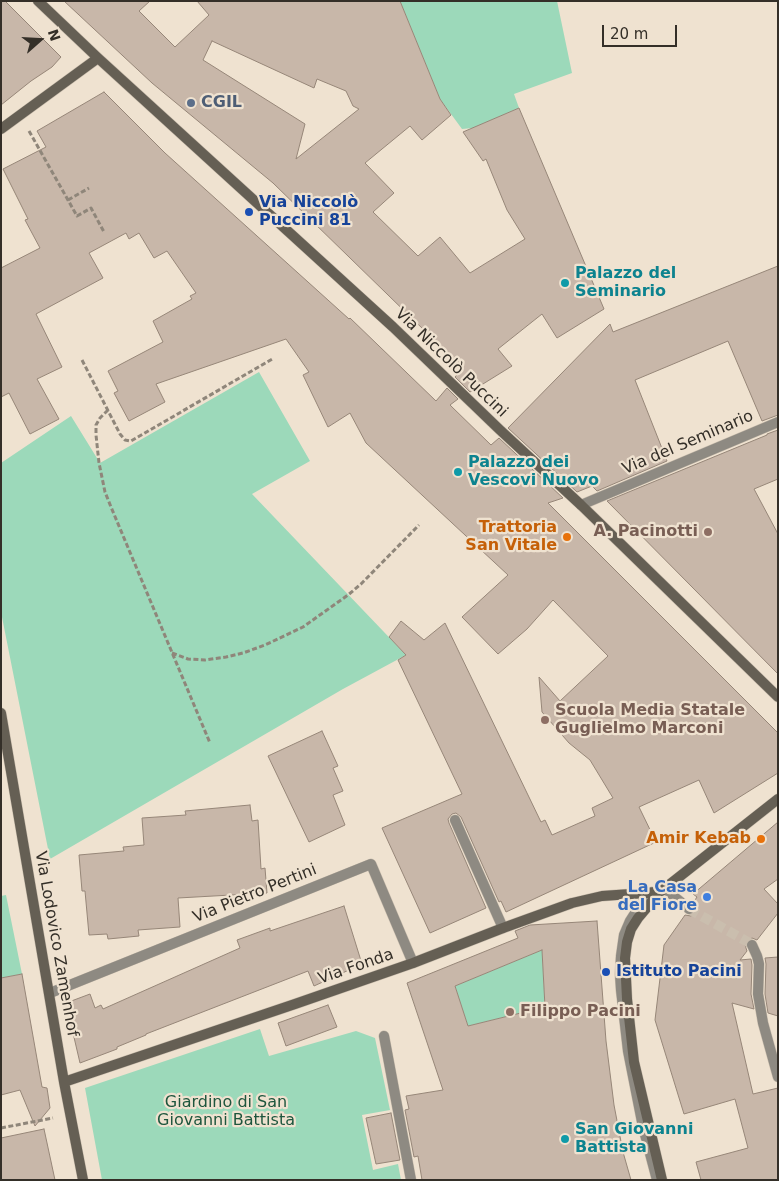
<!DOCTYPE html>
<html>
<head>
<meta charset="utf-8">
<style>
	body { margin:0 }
	#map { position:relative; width:779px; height:1181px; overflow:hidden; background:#efe2d0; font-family:"DejaVu Sans",sans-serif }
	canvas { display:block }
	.frame { position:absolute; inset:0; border:2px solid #342f28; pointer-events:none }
	.north { position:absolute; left:15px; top:15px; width:50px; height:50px; -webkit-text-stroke:4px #efe2d0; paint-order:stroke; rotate:71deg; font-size:14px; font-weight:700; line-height:20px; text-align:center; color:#342f28 }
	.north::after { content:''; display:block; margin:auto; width:18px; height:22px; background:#342f28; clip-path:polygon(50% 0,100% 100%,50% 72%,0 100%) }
	.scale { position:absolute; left:602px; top:25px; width:75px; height:22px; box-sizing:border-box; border:2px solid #342f28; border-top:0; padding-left:6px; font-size:15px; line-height:18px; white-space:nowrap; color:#342f28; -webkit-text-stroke:4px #efe2d0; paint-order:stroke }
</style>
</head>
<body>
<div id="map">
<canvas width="779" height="1181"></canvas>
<div class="frame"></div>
<div class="north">N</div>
<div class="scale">20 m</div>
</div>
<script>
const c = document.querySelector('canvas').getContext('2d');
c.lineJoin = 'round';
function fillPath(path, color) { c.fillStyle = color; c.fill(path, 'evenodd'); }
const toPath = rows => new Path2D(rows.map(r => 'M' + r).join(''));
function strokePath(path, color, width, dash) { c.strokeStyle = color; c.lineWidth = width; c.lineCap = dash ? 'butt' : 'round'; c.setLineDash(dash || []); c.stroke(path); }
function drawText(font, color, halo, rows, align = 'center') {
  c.font = font + ' "DejaVu Sans",sans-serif'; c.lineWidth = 4.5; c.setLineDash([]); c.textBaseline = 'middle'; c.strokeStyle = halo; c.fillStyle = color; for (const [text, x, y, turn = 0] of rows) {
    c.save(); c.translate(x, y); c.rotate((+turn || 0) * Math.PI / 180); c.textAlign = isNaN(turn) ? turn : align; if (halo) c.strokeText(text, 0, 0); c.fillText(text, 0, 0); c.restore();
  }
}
fillPath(toPath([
	[400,1,557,1,572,73,514,94,519,108,473,128,462,129,440,99],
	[259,372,310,461,252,494,406,655,343,689,50,859,1,612,1,463,71,416,100,463],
	[6,895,22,974,1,978,1,896],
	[542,950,545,1007,468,1026,455,986],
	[260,1029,269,1056,356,1031,375,1038,390,1110,362,1115,373,1170,398,1164,401,1180,102,1180,85,1088]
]), '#9cd9ba');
const building = toPath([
	[1,1,5,1,61,57,52,67,31,81,1,105,1,1],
	[64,1,150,1,139,11,175,47,209,15,197,1,400,1,440,99,451,115,422,140,410,126,365,163,394,193,373,212,418,256,440,237,470,273,525,239,507,210,486,159,483,161,463,132,519,108,604,309,557,338,542,314,498,349,512,366,470,392,455,377,463,368,273,183,152,83,64,1],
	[212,41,314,88,317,79,346,91,353,106,359,109,296,159,305,124,203,60,212,41],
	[104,92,165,153,349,319,350,318,436,401,447,388,458,399,450,405,491,445,499,438,563,498,548,503,778,733,778,773,714,813,699,780,639,807,656,842,506,912,501,901,499,902,461,817,456,813,452,814,448,819,449,823,486,908,430,933,382,828,462,794,398,660,406,655,389,637,401,621,424,640,445,623,541,822,545,820,552,835,595,816,592,808,613,798,590,760,569,743,542,712,539,677,560,701,608,656,553,600,527,629,498,654,462,617,508,575,366,443,350,413,328,427,303,375,309,372,286,339,156,384,165,402,129,421,114,393,118,391,108,371,163,342,153,321,192,299,190,296,196,293,167,251,154,258,139,233,129,239,126,233,89,253,103,278,36,314,62,367,37,379,59,419,30,434,9,393,1,397,1,268,40,248,25,220,28,219,3,169,46,147,37,131,104,92],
	[778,266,778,415,762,421,728,341,635,380,667,461,597,491,592,486,577,492,508,428,610,324,613,332,778,266],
	[778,430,778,479,754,489,778,534,778,674,607,501,767,435,767,434,778,430],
	[322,731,338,766,333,768,343,791,333,795,345,825,309,842,268,756,322,731],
	[250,805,252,821,258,820,261,869,265,868,267,893,178,898,180,927,138,930,139,936,108,939,107,934,89,935,85,891,82,891,79,855,124,851,123,847,144,845,142,818,186,815,185,811,250,805],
	[778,822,778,879,764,889,778,904,778,913,757,940,752,938,747,941,745,945,747,951,740,960,751,959,752,965,751,994,754,1009,732,1003,753,1094,778,1088,778,1180,701,1180,696,1162,748,1148,735,1099,684,1114,655,1020,664,945,685,915,691,916,695,913,696,907,693,903,697,897,693,894,778,822],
	[344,906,362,964,314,986,308,971,146,1034,146,1035,117,1047,117,1049,80,1063,66,1003,90,994,95,1008,101,1005,103,1009,240,948,237,940,270,928,270,931,344,906],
	[597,921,606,1041,614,1105,623,1152,631,1180,422,1180,418,1156,414,1157,405,1110,409,1109,406,1096,443,1090,407,983,518,938,515,931,530,925,597,921],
	[542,950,545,1007,468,1026,455,986,542,950],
	[778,957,778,1016,768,1013,765,994,766,964,765,958,778,957],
	[22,974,42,1087,47,1088,50,1108,35,1126,20,1090,1,1095,1,978,22,974],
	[328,1005,337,1027,286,1046,278,1023,328,1005],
	[391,1113,400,1160,376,1164,366,1118,391,1113],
	[44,1129,55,1180,1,1180,1,1138,44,1129]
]);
fillPath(building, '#c8b7a9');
strokePath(building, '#968678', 1);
strokePath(toPath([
	[689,909,748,942,752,945]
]), '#cabeae', 10, [10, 5]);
const lane = toPath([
	[652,892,639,907,630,921,624,935,621,956,620,974,621,990,628,1051,643,1127,657,1180],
	[384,1036,411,1180]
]);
const street = toPath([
	[581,505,778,422],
	[455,820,503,928],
	[664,888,689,909],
	[752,945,757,956,759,964,758,994,763,1023,778,1077],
	[50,993,371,864,413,963]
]);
const secondary = toPath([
	[38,1,98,58,393,327,500,430,581,505,778,697],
	[1,129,98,58],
	[1,713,64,1082,83,1180],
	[64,1082,295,1004,413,963,503,928,572,903,602,896,660,892],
	[662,1180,634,1062,627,999,625,958,627,942,631,929,638,918,660,892,778,799]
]);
strokePath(lane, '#cabeae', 11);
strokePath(street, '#cabeae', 11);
strokePath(secondary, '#cabeae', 11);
strokePath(toPath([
	[29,131,77,216,91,208,104,232],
	[68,200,89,188],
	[82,360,120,434,125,440,131,441,274,358],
	[108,410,100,418,96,425,96,435,99,463,105,492,111,507,210,743],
	[172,653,188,659,205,660,226,657,243,653,265,645,303,627,348,595,361,584,419,525],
	[1,1128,53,1118]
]), '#8f867a', 3, [5, 2.5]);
strokePath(lane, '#8e8a82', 10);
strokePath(street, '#8e8a82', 10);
strokePath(secondary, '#655f54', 10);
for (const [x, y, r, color] of [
	[191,103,5,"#5c6f8a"],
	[249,212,5,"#1a4fb4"],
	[565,283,5,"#0f9aa8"],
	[458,472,5,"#0f9aa8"],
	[708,532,5,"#8d6e63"],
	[567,537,5,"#e8710a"],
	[545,720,5,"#8d6e63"],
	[761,839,5,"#e8710a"],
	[707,897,5,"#3f7fe0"],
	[606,972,5,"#1a4fb4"],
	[510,1012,5,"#8d6e63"],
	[565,1139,5,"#0f9aa8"]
]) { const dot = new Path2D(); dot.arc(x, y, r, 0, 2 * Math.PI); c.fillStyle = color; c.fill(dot); strokePath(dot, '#efe2d0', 2); }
drawText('bold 16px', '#4e5e75', '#efe2d0', [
	["CGIL",201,103]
], 'left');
drawText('bold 16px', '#164399', '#efe2d0', [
	["Via Niccolò",259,203],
	["Puccini 81",259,221],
	["Istituto Pacini",616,972]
], 'left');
drawText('bold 16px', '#0d838f', '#efe2d0', [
	["Palazzo del",575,274],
	["Seminario",575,292],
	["Palazzo dei",468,463],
	["Vescovi Nuovo",468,481],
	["San Giovanni",575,1130],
	["Battista",575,1148]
], 'left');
drawText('16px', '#342f28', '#efe2d0', [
	["Via Niccolò Puccini",451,363,44],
	["Via del Seminario",688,443,-23],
	["Via Pietro Pertini",255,894,-22],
	["Via Lodovico Zamenhof",56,944,80],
	["Via Fonda",356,967,-19]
]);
drawText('bold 16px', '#c56008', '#efe2d0', [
	["Trattoria",557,528],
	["San Vitale",557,546],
	["Amir Kebab",751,839]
], 'right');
drawText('bold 16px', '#785e54', '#efe2d0', [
	["A. Pacinotti",698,532,"right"],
	["Scuola Media Statale",555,711],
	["Guglielmo Marconi",555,729],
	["Filippo Pacini",520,1012]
], 'left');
drawText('bold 16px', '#366cbe', '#efe2d0', [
	["La Casa",697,888],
	["del Fiore",697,906]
], 'right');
drawText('16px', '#1d563d', '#efe2d0', [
	["Giardino di San",226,1103],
	["Giovanni Battista",226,1121]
]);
</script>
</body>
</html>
